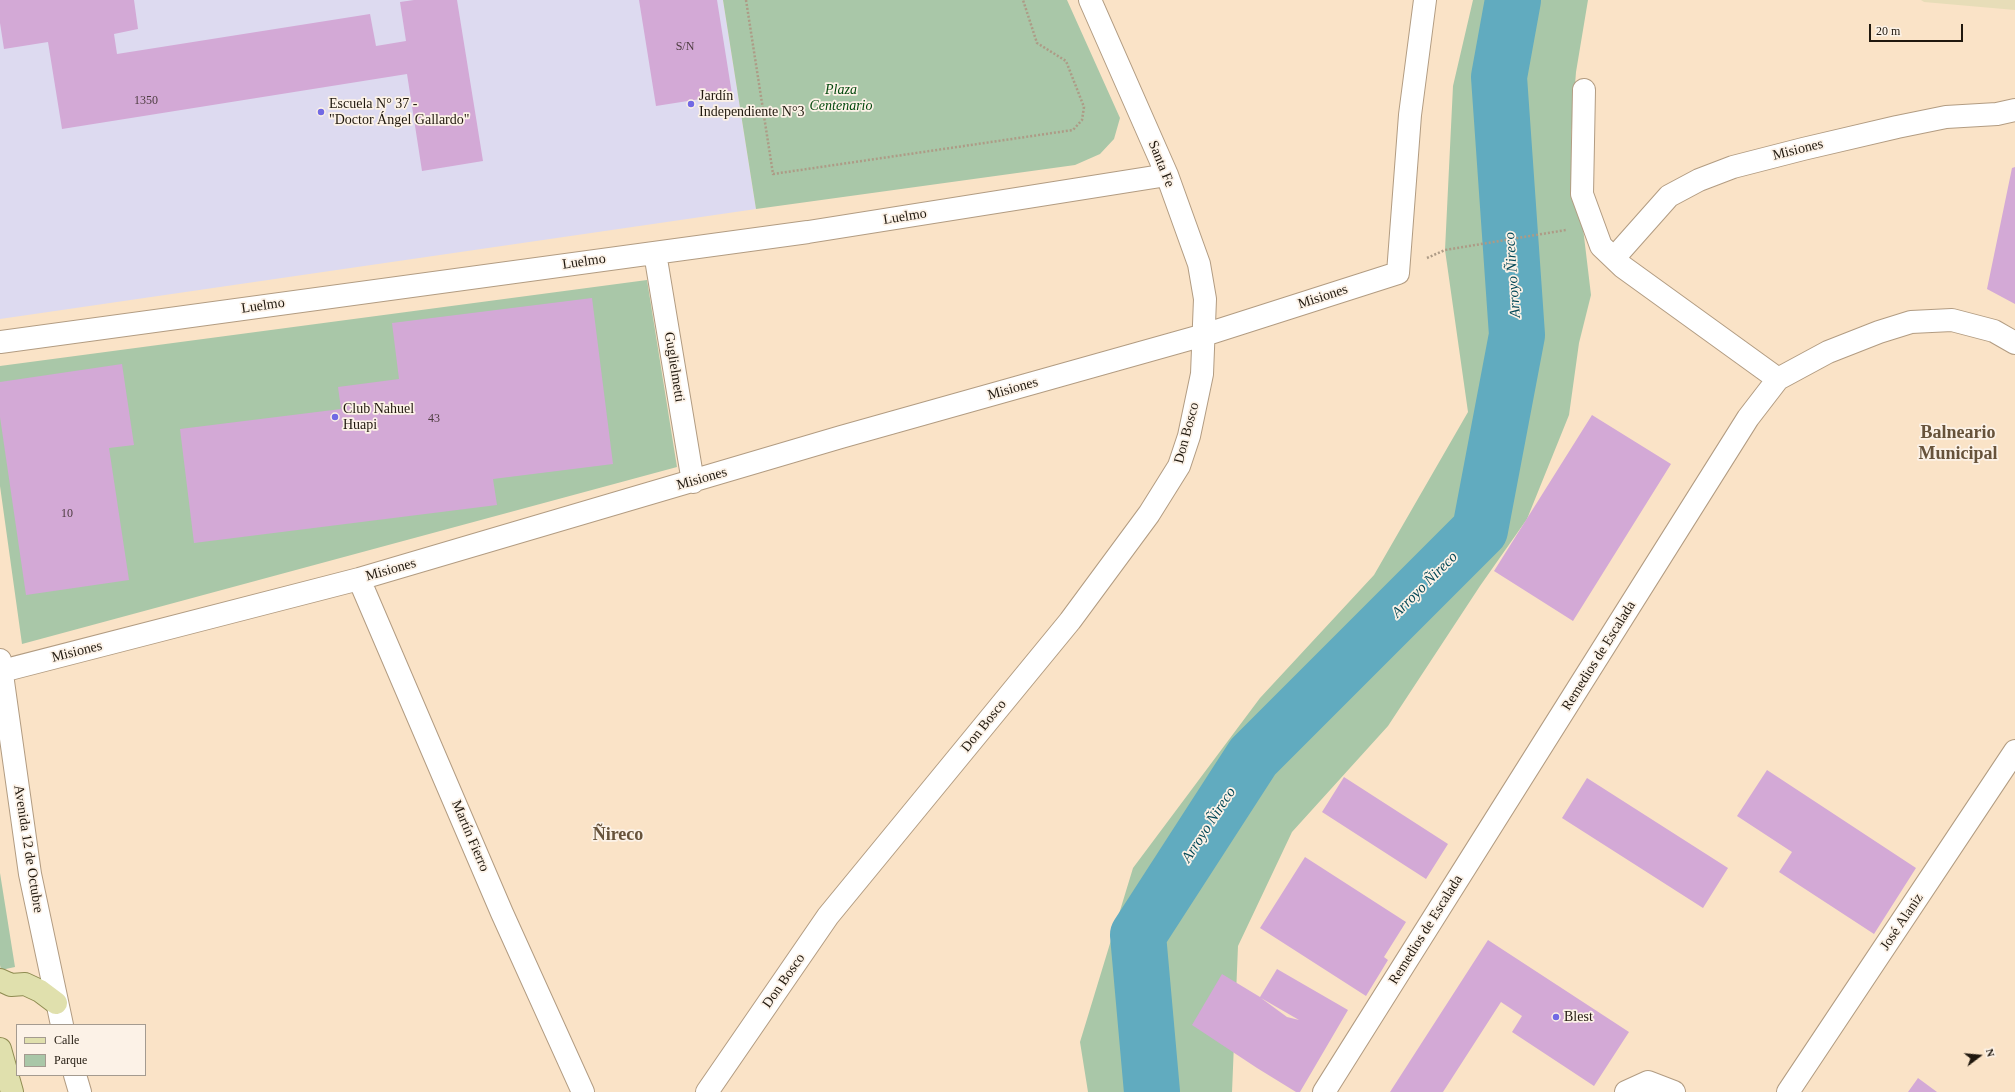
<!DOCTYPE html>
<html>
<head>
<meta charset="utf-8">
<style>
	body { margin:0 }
	#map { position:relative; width:2015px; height:1092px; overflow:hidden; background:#fae3c7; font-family:Georgia,serif }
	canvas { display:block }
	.legend { position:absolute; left:16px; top:1024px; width:130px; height:52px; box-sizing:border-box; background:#fcf2e7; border:1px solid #a49b90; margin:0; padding:5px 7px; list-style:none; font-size:12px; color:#20180e }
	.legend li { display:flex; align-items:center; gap:8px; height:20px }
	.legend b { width:20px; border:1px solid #a49b90 }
	.north { position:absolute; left:1959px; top:1036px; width:40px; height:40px; -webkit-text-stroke:3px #fcf2e7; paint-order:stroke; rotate:74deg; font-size:11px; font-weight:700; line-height:16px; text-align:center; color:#20180e }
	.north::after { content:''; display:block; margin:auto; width:14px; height:18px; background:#20180e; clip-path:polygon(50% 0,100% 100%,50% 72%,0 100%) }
	.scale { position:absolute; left:1869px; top:24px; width:94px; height:18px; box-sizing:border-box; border:2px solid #20180e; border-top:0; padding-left:5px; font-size:12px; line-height:14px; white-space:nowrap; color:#20180e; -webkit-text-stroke:3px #fcf2e7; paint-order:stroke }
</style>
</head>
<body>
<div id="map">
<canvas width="2015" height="1092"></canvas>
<ul class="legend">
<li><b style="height:5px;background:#e0e0ad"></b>Calle</li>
<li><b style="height:11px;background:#a9c7a8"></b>Parque</li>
</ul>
<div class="north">N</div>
<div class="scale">20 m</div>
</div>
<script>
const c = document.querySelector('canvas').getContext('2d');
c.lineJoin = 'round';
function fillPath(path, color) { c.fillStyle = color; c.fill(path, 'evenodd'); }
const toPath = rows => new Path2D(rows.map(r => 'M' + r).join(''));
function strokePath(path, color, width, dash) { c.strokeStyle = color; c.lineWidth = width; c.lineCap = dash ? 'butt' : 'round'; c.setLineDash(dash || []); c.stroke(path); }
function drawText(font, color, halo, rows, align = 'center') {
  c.font = font + ' Georgia,serif'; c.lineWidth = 3.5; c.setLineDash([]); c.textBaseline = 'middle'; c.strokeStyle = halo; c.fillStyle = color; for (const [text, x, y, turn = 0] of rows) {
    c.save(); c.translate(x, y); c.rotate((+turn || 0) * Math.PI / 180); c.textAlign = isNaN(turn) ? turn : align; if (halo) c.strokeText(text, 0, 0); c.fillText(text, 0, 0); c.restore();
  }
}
fillPath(toPath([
	[0,0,723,0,756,209,0,319]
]), '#dddaf0');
fillPath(toPath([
	[723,0,1067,0,1120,118,1114,139,1100,154,1075,165,756,209],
	[1473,0,1588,0,1576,72,1571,136,1573,182,1583,228,1591,295,1579,343,1569,415,1527,519,1480,586,1388,726,1292,832,1238,946,1232,1092,1088,1092,1080,1042,1133,868,1260,698,1374,575,1468,412,1445,250,1453,86],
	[647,280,677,467,22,644,0,486,0,366],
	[0,873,15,967,1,970,0,965]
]), '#a9c7a8');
fillPath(toPath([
	[1921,0,2015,0,2015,10,1924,2]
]), '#e7ddb8');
strokePath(toPath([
	[1152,1092,1138,935,1253,757,1480,530,1517,335,1499,77,1513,0]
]), '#61abbf', 56);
fillPath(toPath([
	[0,0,134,0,138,29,114,34,117,54,370,14,376,46,406,41,400,2,414,0,457,0,483,161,422,171,407,74,62,129,48,42,4,49,0,23],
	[639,0,717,0,732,94,656,106],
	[2015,167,2015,304,1987,289,2012,168],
	[592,298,613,464,493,479,497,505,194,543,180,429,341,409,338,387,399,379,392,323],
	[122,364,134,445,109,448,129,580,26,595,0,417,0,382],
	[1592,415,1671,464,1573,621,1494,571],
	[1767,770,1916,868,1874,934,1779,872,1792,852,1737,816],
	[1344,777,1448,844,1426,879,1322,812],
	[1587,778,1728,868,1703,908,1562,818],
	[1305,857,1406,922,1384,957,1388,960,1366,996,1260,928],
	[1488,940,1629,1032,1594,1086,1512,1032,1522,1016,1501,1002,1443,1092,1390,1092],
	[1277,969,1348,1010,1300,1092,1296,1092,1257,1068,1192,1025,1222,974,1260,997],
	[1261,998,1299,1020,1287,1017],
	[1918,1078,1937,1092,1908,1092]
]), '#d3a9d6');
const minor = toPath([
	[1584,90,1582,194,1601,246,1623,267,1778,379],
	[655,253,693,482],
	[1614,258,1669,196,1699,180,1733,167,1803,149,1897,127,1946,117,1997,114,2015,110],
	[0,342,808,232,1167,175],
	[359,579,502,913,583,1092],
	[0,660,30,874,62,1025],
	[2,671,359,579,841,437,1204,335,1398,273,1410,115,1425,0],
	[75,1075,80,1092],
	[707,1092,828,916,1070,621,1149,514,1179,466,1189,436,1202,374,1205,299,1199,264,1167,175,1090,0],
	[1324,1092,1748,418,1778,379,1828,352,1879,332,1911,322,1952,320,1994,331,2015,343],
	[1626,1092,1648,1082,1674,1092],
	[1788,1092,2015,751]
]);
const major = toPath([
	[0,980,11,985,25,984,40,991,56,1003],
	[0,1049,12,1092]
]);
strokePath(minor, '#b29c82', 24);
strokePath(major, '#8f8c52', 24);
strokePath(toPath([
	[746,0,773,174,1073,130,1082,120,1084,107,1066,61,1037,43,1023,0],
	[1427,258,1445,250,1566,230]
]), '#ad9b86', 2.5, [2, 2]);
strokePath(minor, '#fff', 22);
strokePath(major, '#e0e0ad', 22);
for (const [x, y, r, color] of [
	[691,104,4,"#7169e4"],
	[321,112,4,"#7169e4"],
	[335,417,4,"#7169e4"],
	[1556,1017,4,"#7169e4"]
]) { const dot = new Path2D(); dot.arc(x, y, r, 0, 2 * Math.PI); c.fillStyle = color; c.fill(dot); strokePath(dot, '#fcf2e7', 1.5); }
drawText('12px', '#4d3c40', null, [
	["S/N",685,47],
	["1350",146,101],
	["43",434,419],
	["10",67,514]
]);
drawText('italic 14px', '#03480d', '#fcf2e7', [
	["Plaza",841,90],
	["Centenario",841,106]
]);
drawText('14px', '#20180e', '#fcf2e7', [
	["Jardín",699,96],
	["Independiente N°3",699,112],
	["Escuela N° 37 -",329,104],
	["\"Doctor Ángel Gallardo\"",329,120],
	["Club Nahuel",343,409],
	["Huapi",343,425],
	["Blest",1564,1017]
], 'left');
drawText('14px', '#20180e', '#fcf2e7', [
	["Misiones",1798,150,-14],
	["Santa Fe",1161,164,68],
	["Luelmo",905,217,-9],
	["Luelmo",584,262,-8],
	["Misiones",1323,297,-18],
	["Luelmo",263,306,-8],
	["Guglielmetti",674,367,81],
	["Misiones",1013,389,-16],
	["Don Bosco",1187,433,-75],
	["Misiones",702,479,-16],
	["Misiones",391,570,-16],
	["Misiones",77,652,-14],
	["Remedios de Escalada",1599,656,-58],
	["Don Bosco",984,726,-51],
	["Martín Fierro",470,836,67],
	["Avenida 12 de Octubre",28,849,81],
	["José Alaniz",1902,922,-56],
	["Remedios de Escalada",1426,930,-58],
	["Don Bosco",784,981,-55]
]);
drawText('italic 15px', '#034857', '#fcf2e7', [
	["Arroyo Ñireco",1513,275,-94],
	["Arroyo Ñireco",1425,585,-45],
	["Arroyo Ñireco",1209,825,-57]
]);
drawText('bold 18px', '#67533b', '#fcf2e7', [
	["Balneario",1958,433],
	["Municipal",1958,454],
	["Ñireco",618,835]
]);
</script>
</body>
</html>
